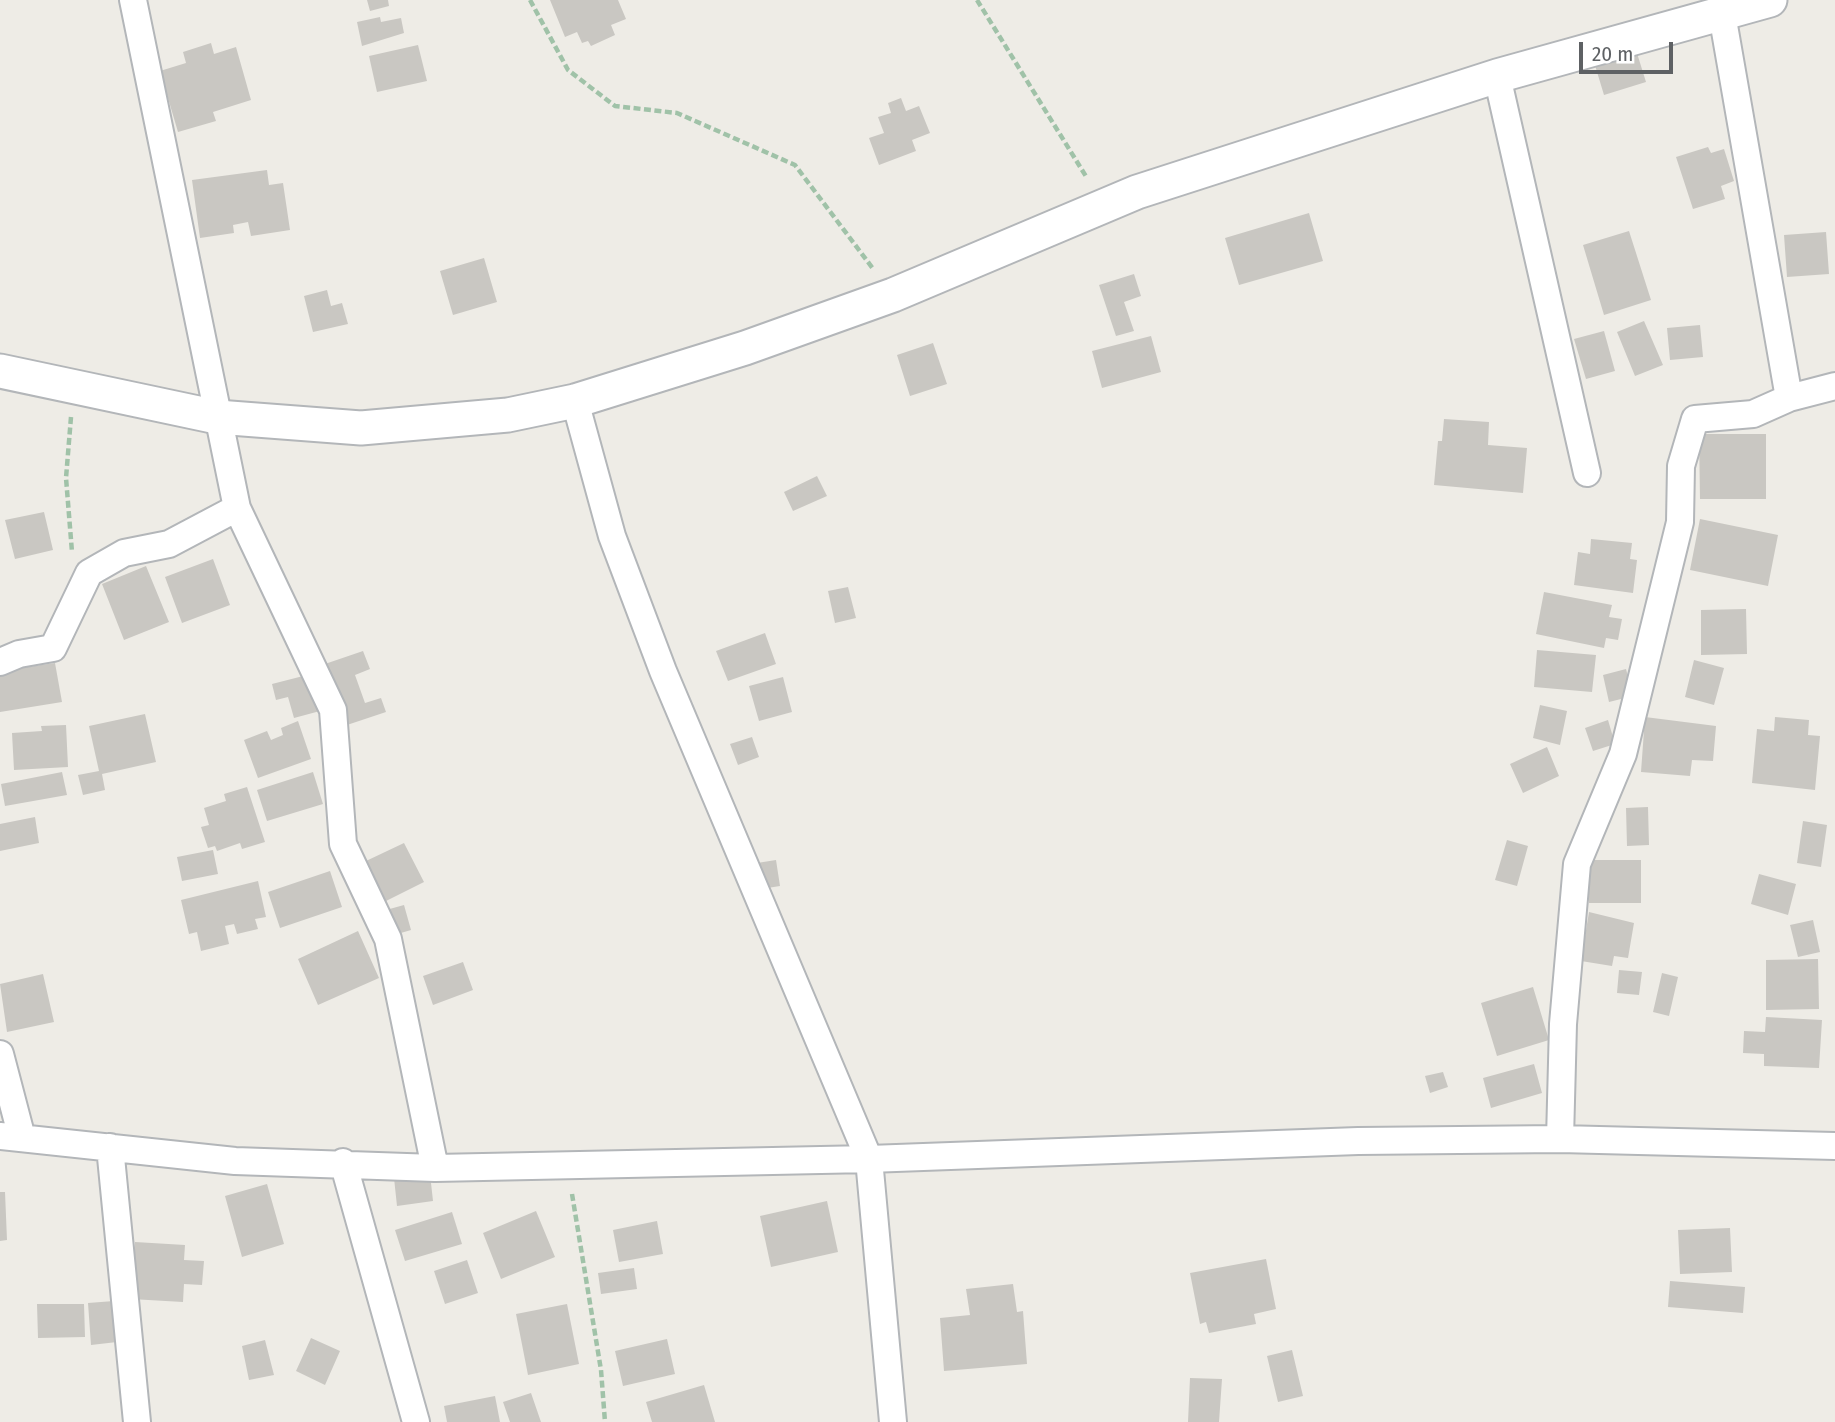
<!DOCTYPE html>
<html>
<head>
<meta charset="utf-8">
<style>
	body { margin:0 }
	#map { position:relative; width:1835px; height:1422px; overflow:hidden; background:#eeece6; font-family:"Fira Sans Condensed",sans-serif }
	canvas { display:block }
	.scale { position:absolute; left:1579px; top:42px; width:94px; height:32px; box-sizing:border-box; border:4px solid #5e6164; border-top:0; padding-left:9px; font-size:21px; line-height:24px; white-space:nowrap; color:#5e6164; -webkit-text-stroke:5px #fff; paint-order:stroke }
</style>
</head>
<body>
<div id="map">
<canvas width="1835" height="1422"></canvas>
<div class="scale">20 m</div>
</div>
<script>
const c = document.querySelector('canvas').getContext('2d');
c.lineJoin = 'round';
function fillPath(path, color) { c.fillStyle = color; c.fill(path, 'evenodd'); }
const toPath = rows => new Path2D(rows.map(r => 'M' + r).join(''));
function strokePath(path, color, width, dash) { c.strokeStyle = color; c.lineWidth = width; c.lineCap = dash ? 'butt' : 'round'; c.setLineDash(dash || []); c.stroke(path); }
fillPath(toPath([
	[367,0,388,0,389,6,370,11],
	[550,0,618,0,626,19,611,25,615,35,591,46,588,41,582,43,577,32,565,37],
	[380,17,381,22,401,18,404,33,362,46,357,22],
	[211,43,214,54,236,47,251,100,213,112,216,121,178,132,160,71,186,63,183,52],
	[418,45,427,81,377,92,369,56],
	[1636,50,1646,82,1604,95,1594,62],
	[901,98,906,111,919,106,930,133,912,140,916,151,879,165,869,138,884,133,878,117,891,113,888,103],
	[1708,147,1711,153,1724,149,1734,181,1721,186,1725,199,1693,209,1676,157],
	[267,170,269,185,283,183,290,230,251,236,248,222,233,225,234,233,200,238,192,180],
	[1309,213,1323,261,1239,285,1225,238],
	[1629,231,1651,300,1604,315,1583,245],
	[1826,232,1829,274,1787,277,1784,235],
	[484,258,497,302,453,315,440,271],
	[1134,274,1141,296,1124,302,1134,331,1116,336,1099,285],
	[327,290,331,306,342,303,348,324,313,332,304,296],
	[1644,321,1663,365,1635,376,1617,332],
	[1700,325,1703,357,1670,360,1667,328],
	[1604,331,1615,371,1586,379,1574,339],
	[1151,336,1161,372,1102,388,1092,351],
	[933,343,947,384,910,396,897,355],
	[1444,419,1489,422,1488,445,1527,448,1523,493,1434,485,1438,441,1442,441],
	[1699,434,1766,434,1766,499,1700,499],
	[817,476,827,496,793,511,784,492],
	[44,512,53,550,15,559,5,520],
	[1700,519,1778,535,1768,586,1690,570],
	[1591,539,1632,543,1630,559,1637,560,1633,593,1574,585,1578,552,1590,554],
	[213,559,230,605,182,623,165,577],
	[146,566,169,622,124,640,102,584],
	[848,587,856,618,835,623,828,591],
	[1544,592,1612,605,1609,617,1622,619,1618,640,1606,638,1604,648,1536,634],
	[1746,609,1747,654,1701,655,1701,610],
	[765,633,776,664,728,681,716,651],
	[1537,650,1596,655,1592,692,1534,687],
	[363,651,370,669,355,675,365,703,381,698,386,712,344,726,322,665],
	[1694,660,1724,668,1714,705,1685,697],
	[55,663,62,702,0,712,0,671],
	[1626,669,1633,696,1609,702,1603,675],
	[311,674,320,711,294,718,288,697,276,700,272,684],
	[783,677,792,712,759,721,749,686],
	[1540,705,1567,711,1560,745,1533,738],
	[145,714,156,762,102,774,105,790,83,795,78,775,99,771,89,726],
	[1645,717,1716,726,1713,761,1692,760,1690,776,1641,772],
	[1775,717,1809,720,1808,735,1820,736,1815,790,1752,783,1757,729,1774,731],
	[1608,720,1615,744,1593,751,1585,728],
	[298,721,311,759,258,778,244,740,267,731,271,740,283,735,281,728],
	[66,725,68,767,14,770,12,733,42,731,41,726],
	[752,737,759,757,738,765,730,744],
	[1547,747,1559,776,1523,793,1510,764],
	[62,772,67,795,5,806,1,784],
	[313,772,323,804,267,821,257,790],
	[247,787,265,842,242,849,240,843,217,851,215,846,208,848,201,827,209,825,204,808,226,801,224,794],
	[1648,807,1649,845,1627,846,1626,808],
	[35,817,39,843,0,851,0,824],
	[1803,821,1827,825,1821,867,1797,863],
	[1507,840,1528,846,1517,886,1495,880],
	[404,843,424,882,386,901,366,861],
	[213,850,218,874,182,881,177,857],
	[776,860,780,886,761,889,757,863],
	[1588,860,1641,860,1641,903,1589,903,1588,888,1581,887],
	[330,871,342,907,280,928,268,892],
	[1759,874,1796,884,1788,915,1751,904],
	[258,881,266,917,255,919,258,929,237,934,234,924,225,926,229,944,201,951,197,932,189,934,181,900],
	[404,905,411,930,394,935,386,910],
	[1589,912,1634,923,1628,958,1614,956,1612,966,1581,961],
	[1813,920,1820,952,1798,957,1790,925],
	[358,931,379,978,318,1005,298,959],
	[1818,959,1819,1009,1766,1010,1766,960],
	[463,962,473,990,433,1005,423,976],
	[1619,970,1642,972,1639,995,1617,993],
	[1662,973,1678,977,1669,1016,1653,1012],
	[43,974,54,1022,7,1032,0,984],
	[1533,987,1549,1040,1497,1056,1481,1003],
	[1766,1017,1822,1020,1819,1068,1764,1066,1764,1054,1743,1053,1744,1031,1765,1032],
	[1534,1064,1542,1093,1491,1108,1483,1078],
	[1443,1072,1448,1087,1430,1093,1425,1076],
	[430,1174,433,1201,397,1206,394,1178],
	[267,1184,284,1244,242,1257,225,1196],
	[0,1192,5,1192,7,1240,0,1241],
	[827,1201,838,1252,771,1267,760,1216],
	[536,1211,555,1257,501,1279,483,1233],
	[452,1212,462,1244,405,1261,395,1230],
	[657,1221,663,1254,619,1262,613,1230],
	[1730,1228,1732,1272,1680,1274,1678,1230],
	[135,1242,185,1245,184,1260,204,1261,202,1285,184,1284,183,1302,131,1299],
	[1266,1259,1276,1309,1254,1314,1256,1324,1209,1333,1206,1322,1200,1324,1190,1273],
	[467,1260,478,1293,445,1304,434,1271],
	[634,1268,637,1289,601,1294,598,1273],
	[1670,1281,1745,1287,1743,1313,1668,1307],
	[1013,1284,1017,1312,1023,1311,1027,1364,944,1371,940,1318,970,1315,966,1289],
	[114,1301,117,1342,91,1345,88,1303],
	[37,1304,84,1304,85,1337,38,1338],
	[567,1304,579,1364,528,1375,516,1314],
	[311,1338,340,1351,325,1385,296,1371],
	[667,1339,675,1374,623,1386,615,1351],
	[265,1340,274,1375,249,1380,242,1346],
	[1292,1350,1303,1396,1278,1402,1267,1356],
	[1190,1378,1222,1379,1219,1422,1188,1422],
	[704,1385,715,1422,652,1422,646,1402],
	[531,1393,541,1422,510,1422,503,1402],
	[495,1396,500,1422,447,1422,444,1406]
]), '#c9c7c2');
const minor = toPath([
	[133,0,237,508,333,710,343,844,388,939,435,1168],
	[1722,14,1789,398],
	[1497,76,1587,473],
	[575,401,612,536,663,671,869,1159,893,1422],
	[0,662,19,654,53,648,89,573,124,553,169,544,237,508],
	[0,1054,22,1138],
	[0,1136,235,1161,435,1168,869,1159,1358,1141,1560,1139,1835,1146],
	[1560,1139,1563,1024,1577,864,1623,754,1680,522,1681,466,1695,419,1753,414,1789,398,1835,386],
	[110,1147,137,1422],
	[343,1162,416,1422]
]);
const tertiary = toPath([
	[0,371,217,417,361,428,508,415,575,401,745,348,893,295,1137,192,1497,76,1770,0]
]);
strokePath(minor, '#b3b6b9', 30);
strokePath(tertiary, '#b3b6b9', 37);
strokePath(toPath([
	[530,0,568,70,615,106,677,113,795,165,874,270],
	[977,0,1087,178],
	[71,417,66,478,72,552],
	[572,1194,601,1370,605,1422]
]), '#a0c2a8', 4.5, [7, 3.5]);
strokePath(minor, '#fff', 26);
strokePath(tertiary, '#fff', 33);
</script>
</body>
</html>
